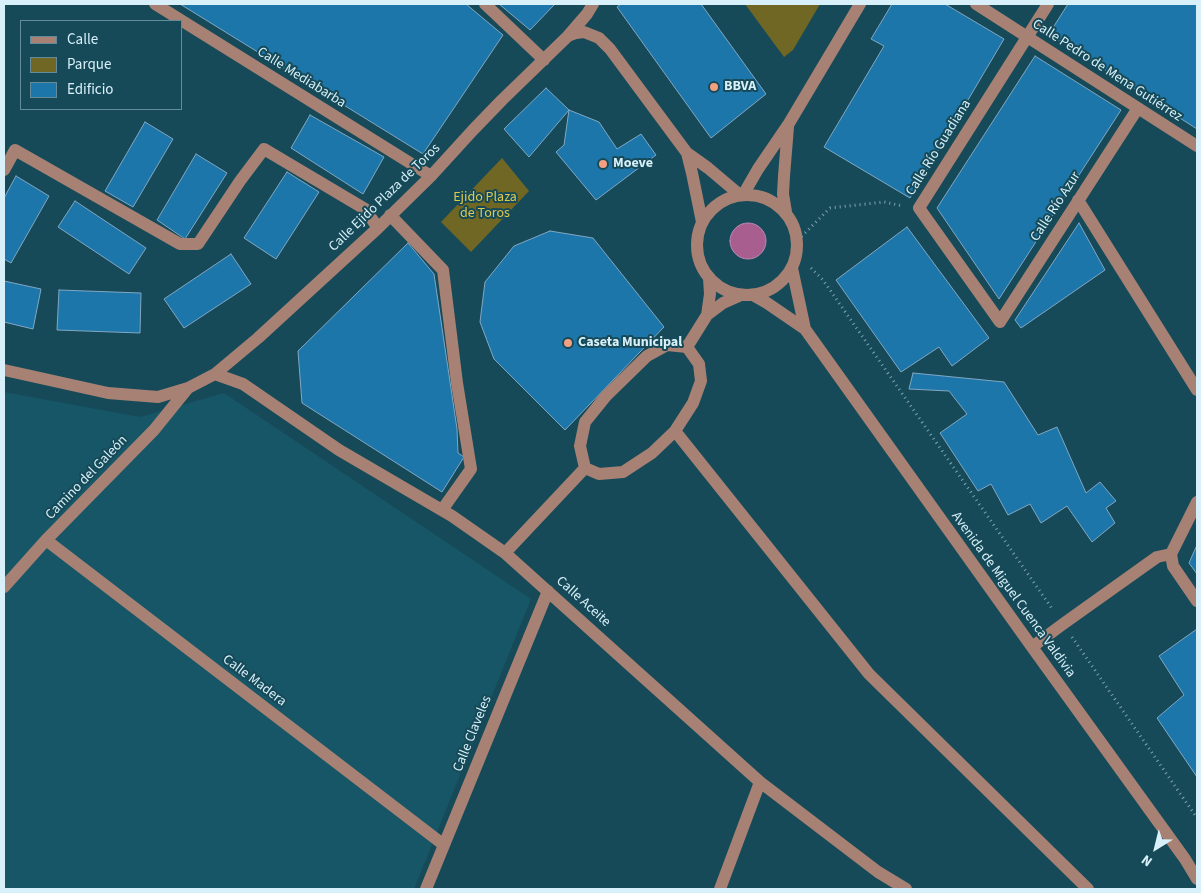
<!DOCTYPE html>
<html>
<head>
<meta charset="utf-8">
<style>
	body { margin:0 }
	#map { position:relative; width:1201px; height:893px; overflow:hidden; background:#174a58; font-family:"Source Sans 3",sans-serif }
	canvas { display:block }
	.frame { position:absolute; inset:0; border:5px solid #d7f0f9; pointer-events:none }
	.legend { position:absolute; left:20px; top:20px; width:162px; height:90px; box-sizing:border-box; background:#174a58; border:1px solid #648c98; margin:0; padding:6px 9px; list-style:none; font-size:15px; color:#d7f0f9 }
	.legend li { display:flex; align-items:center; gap:10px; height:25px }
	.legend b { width:25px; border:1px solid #648c98 }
	.north { position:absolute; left:1131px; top:823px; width:50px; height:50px; -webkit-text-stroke:4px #174a58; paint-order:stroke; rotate:216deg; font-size:14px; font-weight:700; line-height:20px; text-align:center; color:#d7f0f9 }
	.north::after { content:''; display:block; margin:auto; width:18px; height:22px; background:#d7f0f9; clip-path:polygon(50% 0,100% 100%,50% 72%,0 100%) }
</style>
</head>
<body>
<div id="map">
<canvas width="1201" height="893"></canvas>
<div class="frame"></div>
<ul class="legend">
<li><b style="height:6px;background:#a78174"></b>Calle</li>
<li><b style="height:14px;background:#716724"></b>Parque</li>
<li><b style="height:14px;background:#1d76aa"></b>Edificio</li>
</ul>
<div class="north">N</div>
</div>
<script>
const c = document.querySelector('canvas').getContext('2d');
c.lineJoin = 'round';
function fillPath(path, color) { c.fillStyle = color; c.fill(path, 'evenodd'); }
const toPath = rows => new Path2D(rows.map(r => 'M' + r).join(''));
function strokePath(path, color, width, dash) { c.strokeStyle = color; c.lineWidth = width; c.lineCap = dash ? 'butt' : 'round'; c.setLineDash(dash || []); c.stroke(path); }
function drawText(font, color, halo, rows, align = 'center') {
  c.font = font + ' "Source Sans 3",sans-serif'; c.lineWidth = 4; c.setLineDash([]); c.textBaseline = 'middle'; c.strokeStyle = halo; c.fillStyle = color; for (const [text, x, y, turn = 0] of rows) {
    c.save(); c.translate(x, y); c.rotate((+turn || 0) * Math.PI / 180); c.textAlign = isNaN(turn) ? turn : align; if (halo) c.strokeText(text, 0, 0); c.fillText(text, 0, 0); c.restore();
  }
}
fillPath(toPath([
	[4,392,140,417,224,393,531,599,414,889,4,889]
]), '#165667');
fillPath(toPath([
	[745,4,820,4,793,50,784,57],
	[502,158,529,191,471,252,441,222]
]), '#716724');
const water = toPath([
	'730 241a18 18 0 1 1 36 0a18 18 0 1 1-36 0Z'
]);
fillPath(water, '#a85f90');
strokePath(water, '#b68ab0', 1);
const building = toPath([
	[180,4,466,4,503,35,423,154,180,4],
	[499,4,555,4,530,30,499,4],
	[621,4,701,4,766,94,711,138,617,7,621,4],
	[892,4,945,4,1004,39,910,198,824,147,884,46,871,39,892,4],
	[1068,4,1197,4,1197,129,1049,34,1068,4],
	[1035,56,1121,110,999,299,937,208,1035,56],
	[546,88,569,110,529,157,504,129,546,88],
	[569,110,599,122,617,149,641,134,656,155,596,200,556,152,564,145,569,110],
	[310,115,384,157,363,194,291,148,310,115],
	[145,122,173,139,133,207,105,191,145,122],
	[196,154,227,173,185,239,157,220,196,154],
	[287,172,319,192,276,259,244,238,287,172],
	[16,176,49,196,11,263,4,259,4,198,16,176],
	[75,201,146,248,129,274,58,227,75,201],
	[1079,223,1105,270,1021,328,1015,320,1079,223],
	[907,227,989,338,952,366,939,347,901,372,836,280,907,227],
	[550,231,593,238,664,327,565,430,494,359,480,322,485,282,514,246,550,231],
	[408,243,434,274,457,429,458,453,464,457,442,492,302,403,298,351,408,243],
	[231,254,251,284,184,328,164,299,231,254],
	[4,281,41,289,33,329,4,322,4,281],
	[59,290,141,293,140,333,57,330,59,290],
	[913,373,1004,382,1038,435,1057,427,1086,493,1100,482,1116,501,1106,508,1115,523,1092,542,1067,506,1041,523,1030,504,1008,515,991,484,978,491,940,433,967,414,949,391,909,389,913,373],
	[1197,545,1197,574,1189,563,1197,545],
	[1197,629,1197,777,1157,718,1184,695,1159,656,1197,629]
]);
fillPath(building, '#1d76aa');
strokePath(building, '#81a7c3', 1);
strokePath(toPath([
	[798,240,830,208,884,202,903,206],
	[811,268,823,280,1053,610],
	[1072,637,1197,818]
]), '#7ea3af', 3, [1, 4]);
strokePath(toPath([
	[155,4,431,176],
	[485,4,544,60],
	[976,4,1197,146],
	[1048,4,919,208,1000,322,1138,108],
	[568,36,587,14,593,4],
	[687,153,692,173,702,222],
	[4,170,15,150,180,244,198,244,240,181,264,149,365,209,378,228],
	'697 245a50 50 0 1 1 100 0a50 50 0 1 1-100 0Z',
	[743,195,758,169,788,125,860,4],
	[1078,200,1197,390],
	[786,212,783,194,784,176,788,127],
	[390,215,443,270,457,383,471,469,442,510],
	[792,268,805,329],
	[753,295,767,303,805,329,1032,647,1185,859,1197,879],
	[707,315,710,294,709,278],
	[667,345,687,347,699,364,701,381,693,403,675,431,652,453,623,472,599,474,585,468,580,446,585,422,606,396,647,356,667,345],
	[687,347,707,315,723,303,741,295],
	[4,370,108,393,158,397,188,388,215,374,258,338,378,228,431,176,473,130,502,100,568,36,576,33,584,32,599,38,610,49,687,153,708,168,740,195],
	[215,374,243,384,339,450,452,516,505,553,760,782,878,872,906,889],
	[675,431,869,674,1088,889],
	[46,540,444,845],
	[505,553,585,468],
	[1171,554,1173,566,1197,601],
	[4,587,46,540,154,430,188,388],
	[1032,647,1063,624,1157,557,1171,554,1197,502],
	[426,889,548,591],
	[720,889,760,782]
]), '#a78174', 12);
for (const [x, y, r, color] of [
	[714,87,5,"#f3a082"],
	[603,164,5,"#f3a082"],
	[568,343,5,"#f3a082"]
]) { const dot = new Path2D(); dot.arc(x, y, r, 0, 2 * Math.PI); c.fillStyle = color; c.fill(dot); strokePath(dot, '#174a58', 2); }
drawText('14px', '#d7f0f9', '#174a58', [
	["Calle Pedro de Mena Gutiérrez",1107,71,33],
	["Calle Mediabarba",301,78,32],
	["Calle Río Guadiana",939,148,-58],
	["Calle Ejido Plaza de Toros",385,198,-44],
	["Calle Río Azur",1056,207,-57],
	["Camino del Galeón",87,478,-46],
	["Avenida de Miguel Cuenca Valdivia",1013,595,54],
	["Calle Aceite",583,602,42],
	["Calle Madera",254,681,37],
	["Calle Claveles",473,734,-68]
]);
drawText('bold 14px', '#d7f0f9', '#174a58', [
	["BBVA",724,87],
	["Moeve",613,164],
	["Caseta Municipal",578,343]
], 'left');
drawText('14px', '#deca4e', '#174a58', [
	["Ejido Plaza",485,198],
	["de Toros",485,214]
]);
</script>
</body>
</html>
